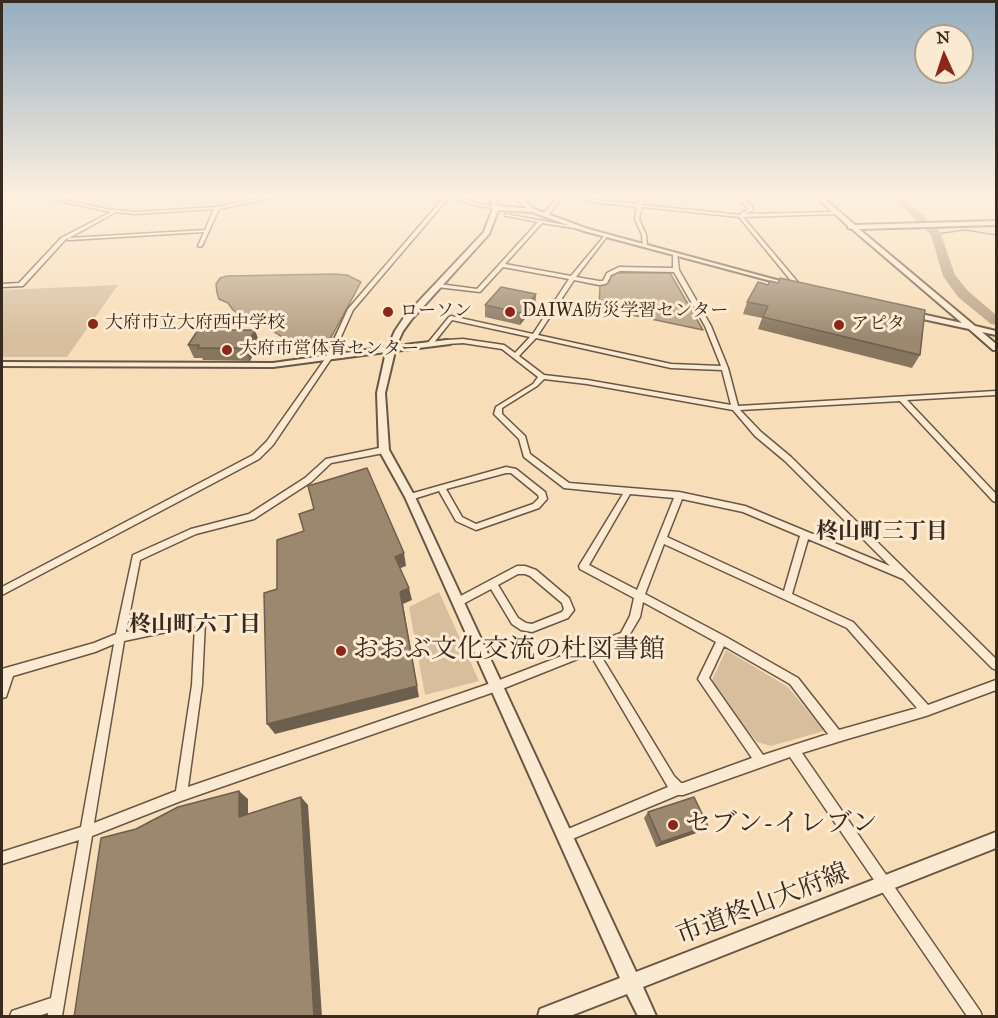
<!DOCTYPE html>
<html>
<head>
<meta charset="utf-8">
<style>
	body { margin:0 }
	#map { position:relative; width:998px; height:1018px; overflow:hidden; background:#f8deb8; font-family:"IM FELL Great Primer",serif }
	canvas { display:block }
	.frame { position:absolute; inset:0; border:3px solid #382a1f; pointer-events:none }
	.north { position:absolute; left:914px; top:24px; width:60px; height:60px; box-sizing:border-box; background:#faead1; border:2px solid #ac9d8a; border-radius:50%; rotate:357deg; font-size:16px; font-weight:700; line-height:24px; text-align:center; color:#382a1f }
	.north::after { content:''; display:block; margin:auto; width:21px; height:27px; background:#8f2418; clip-path:polygon(50% 0,100% 100%,50% 72%,0 100%) }
</style>
</head>
<body>
<div id="map">
<canvas width="998" height="1018"></canvas>
<div class="frame"></div>
<div class="north">N</div>
</div>
<script>
const c = document.querySelector('canvas').getContext('2d');
c.lineJoin = 'round';
function fillPath(path, color) { c.fillStyle = color; c.fill(path, 'evenodd'); }
const toPath = rows => new Path2D(rows.map(r => 'M' + r).join(''));
function strokePath(path, color, width, dash) { c.strokeStyle = color; c.lineWidth = width; c.lineCap = dash ? 'butt' : 'round'; c.setLineDash(dash || []); c.stroke(path); }
function drawText(font, color, halo, rows, align = 'center') {
  c.font = font + ' "IM FELL Great Primer","Noto Serif JP",serif'; c.lineWidth = 6; c.setLineDash([]); c.textBaseline = 'middle'; c.strokeStyle = halo; c.fillStyle = color; for (const [text, x, y, turn = 0] of rows) {
    c.save(); c.translate(x, y); c.rotate((+turn || 0) * Math.PI / 180); c.textAlign = isNaN(turn) ? turn : align; if (halo) c.strokeText(text, 0, 0); c.fillText(text, 0, 0); c.restore();
  }
}
fillPath(toPath([
	[118,285,67,357,2,357,2,290],
	[439,592,479,681,425,695,409,607],
	[726,650,788,687,824,731,771,746,757,742,710,684]
]), '#d7bf9e');
const water = toPath([
	[616,273,670,273,703,330,599,308,600,285,616,273],
	[334,274,347,275,361,282,327,345,314,351,290,346,282,337,261,323,244,318,233,310,228,303,219,299,217,293,216,284,220,278,227,276,334,274]
]);
fillPath(water, '#b7a184');
strokePath(water, '#84715c', 1.5);
strokePath(toPath([
	[936,234,965,230,996,235]
]), '#84715c', 1.5);
fillPath(toPath([
	[890,195,901,195,940,232,955,275,968,291,996,315,996,325,991,324,958,297,943,276,931,235,890,195]
]), '#b7a184');
const minor = toPath([
	[31,195,41,195,106,209,135,212,217,207,274,195,285,195,219,209,202,246,200,247,198,246,204,232,70,240,68,240,68,238,65,240,23,286,2,287,2,284,19,283,61,238,111,212,31,195],
	[214,209,205,230,69,238,116,212,135,214,214,209],
	[446,195,456,195,476,203,498,208,496,209,475,205,450,196,353,310,331,359,273,445,259,459,2,595,2,587,253,455,267,441,325,359,348,309,446,195],
	[512,195,517,195,534,209,534,211,530,211,512,195],
	[559,195,573,195,593,200,638,204,640,195,644,195,642,205,741,215,741,213,749,210,747,207,733,195,738,195,751,205,753,210,745,214,835,212,837,213,835,214,743,217,801,286,801,288,799,289,797,288,739,217,642,207,639,219,646,235,647,246,645,247,643,246,642,235,635,219,637,207,593,202,564,196,548,215,544,215,544,213,559,195],
	[505,214,582,228,580,229,542,223,505,264,571,276,606,234,608,235,576,277,599,281,603,281,607,273,619,267,673,268,673,254,677,253,679,270,711,326,728,368,738,406,996,391,996,395,907,400,996,494,996,502,993,501,900,401,740,410,761,432,791,457,996,659,996,670,992,668,903,579,808,539,792,594,853,622,928,705,996,680,996,690,926,716,844,740,802,753,980,1011,982,1016,967,1016,790,757,683,795,678,795,565,842,561,840,559,836,561,832,668,787,590,654,497,691,181,801,92,836,62,1016,48,1016,48,1013,38,1016,10,1016,12,1011,51,998,79,840,2,864,2,852,81,827,114,644,95,652,13,676,6,697,2,698,2,669,94,643,116,634,133,555,191,529,249,514,305,478,326,459,384,447,388,450,384,453,331,463,311,482,254,519,196,534,140,560,126,632,200,617,203,618,205,621,202,685,188,787,497,681,621,633,630,616,634,598,580,569,579,566,623,494,564,488,524,457,519,439,494,414,496,407,533,384,538,377,502,349,463,343,447,344,444,342,447,340,463,339,504,345,515,353,530,337,452,320,432,345,430,346,427,344,449,317,451,316,533,334,569,279,503,267,480,292,437,287,437,285,439,284,477,289,538,222,507,216,505,216,505,214],
	[620,271,674,272,705,326,721,366,671,364,538,335,574,280,599,285,605,284,607,283,611,275,620,271],
	[536,338,671,368,722,370,731,405,587,380,544,375,519,356,536,338],
	[544,379,587,384,733,410,755,436,785,461,890,566,745,506,679,492,569,483,530,454,525,436,502,414,502,408,537,386,544,379],
	[630,494,674,498,637,590,589,565,630,494],
	[682,499,743,512,800,536,784,591,667,537,682,499],
	[664,544,847,628,917,708,839,730,798,678,726,637,645,594,664,544],
	[643,602,716,642,698,679,752,758,683,783,681,783,674,776,598,651,627,639,640,617,643,602],
	[195,626,192,685,176,791,94,823,124,641,195,626],
	[724,646,790,684,828,734,763,755,709,678,724,646],
	[506,467,516,469,545,492,547,499,539,508,476,530,456,521,439,491,410,500,406,497,410,494,506,467],
	[506,473,511,473,538,495,539,498,533,504,476,524,462,517,446,489,506,473],
	[517,566,525,566,536,570,569,598,574,610,568,618,532,632,521,630,512,624,491,589,461,605,458,606,455,605,453,602,455,599,517,566],
	[518,574,525,574,530,576,562,603,564,609,562,612,532,624,526,623,518,618,498,585,518,574]
]);
const tertiary = toPath([
	[489,195,495,195,498,206,534,209,588,229,795,285,790,286,584,231,532,212,498,210,489,234,411,320,403,331,396,346,447,340,451,342,450,344,395,351,385,393,389,450,415,497,636,972,996,832,996,848,643,987,656,1016,638,1016,627,994,570,1016,538,1016,540,1009,620,978,405,497,379,450,377,393,386,352,273,367,2,366,2,362,273,363,388,347,395,331,405,316,484,232,493,208,489,195],
	[814,195,820,195,855,225,996,221,996,225,859,229,975,326,996,331,996,335,982,332,996,344,996,350,993,350,969,329,909,316,908,314,912,312,962,323,852,229,848,228,848,226,814,195]
]);
const primary = toPath([
	[2,195,12,195,2,200,2,195]
]);
strokePath(minor, '#685745', 3);
strokePath(tertiary, '#685745', 4);
strokePath(primary, '#382a1f', 2);
fillPath(minor, '#faead1');
fillPath(tertiary, '#faead1');
fillPath(primary, '#f8deb8');
fillPath(toPath([
	[758,282,920,355,912,368,758,329,762,318,743,314,747,302],
	[536,294,535,306,520,325,485,317,485,305],
	[255,330,259,342,250,361,203,360,202,358,194,358,188,345],
	[648,812,702,831,656,847,644,818]
]), '#86755f');
fillPath(toPath([
	[536,294,535,306,520,325,521,313],
	[255,330,259,342,250,361,245,348],
	[404,553,406,566,398,569,395,557],
	[409,588,412,600,403,604,419,697,275,734,267,724,400,592],
	[239,791,248,799,248,824,239,817],
	[301,797,308,805,322,1017,314,1017],
	[708,826,702,831,656,847,661,842]
]), '#6d5f4e');
const building = toPath([
	[780,278,925,310,920,355,763,317,768,306,747,302,758,282,768,285,770,281,778,283,780,278],
	[501,287,536,294,521,313,485,305,501,287],
	[198,330,255,330,245,348,198,348,199,345,188,345,198,330],
	[367,468,404,553,395,557,409,588,400,592,417,686,267,724,264,593,277,589,277,540,304,531,299,514,314,509,308,486,367,468],
	[239,791,239,817,301,797,314,1017,74,1017,101,838,136,829,178,807,239,791],
	[694,797,708,826,661,842,648,812,694,797]
]);
fillPath(building, '#9c886f');
strokePath(building, '#6d5f4e', 1.5);
const sky = c.createLinearGradient(0, 0, 0, 338);
sky.addColorStop(0, '#94acc0');
sky.addColorStop(0.58, '#fcf0df');
sky.addColorStop(1, '#fcf0df00');
c.fillStyle = sky;
c.fillRect(0, 0, 998, 338);
for (const [x, y, r, color] of [
	[388,312,6,"#8f2418"],
	[510,312,6,"#8f2418"],
	[93,324,6,"#8f2418"],
	[839,325,6,"#8f2418"],
	[227,350,6,"#8f2418"],
	[341,651,6,"#8f2418"],
	[673,825,6,"#8f2418"]
]) { const dot = new Path2D(); dot.arc(x, y, r, 0, 2 * Math.PI); c.fillStyle = color; c.fill(dot); strokePath(dot, '#faead1', 2); }
drawText('18px', '#382a1f', '#faead1', [
	["ローソン",400,312],
	["DAIWA防災学習センター",522,312],
	["大府市立大府西中学校",105,324],
	["アピタ",851,325],
	["大府市営体育センター",239,350]
], 'left');
drawText('bold 22px', '#382a1f', '#faead1', [
	["柊山町三丁目",882,533],
	["柊山町六丁目",195,626]
]);
drawText('26px', '#382a1f', '#faead1', [
	["おおぶ文化交流の杜図書館",353,651],
	["セブン-イレブン",685,825]
], 'left');
drawText('26px', '#382a1f', '#faead1', [
	["市道柊山大府線",763,905,-21]
]);
</script>
</body>
</html>
